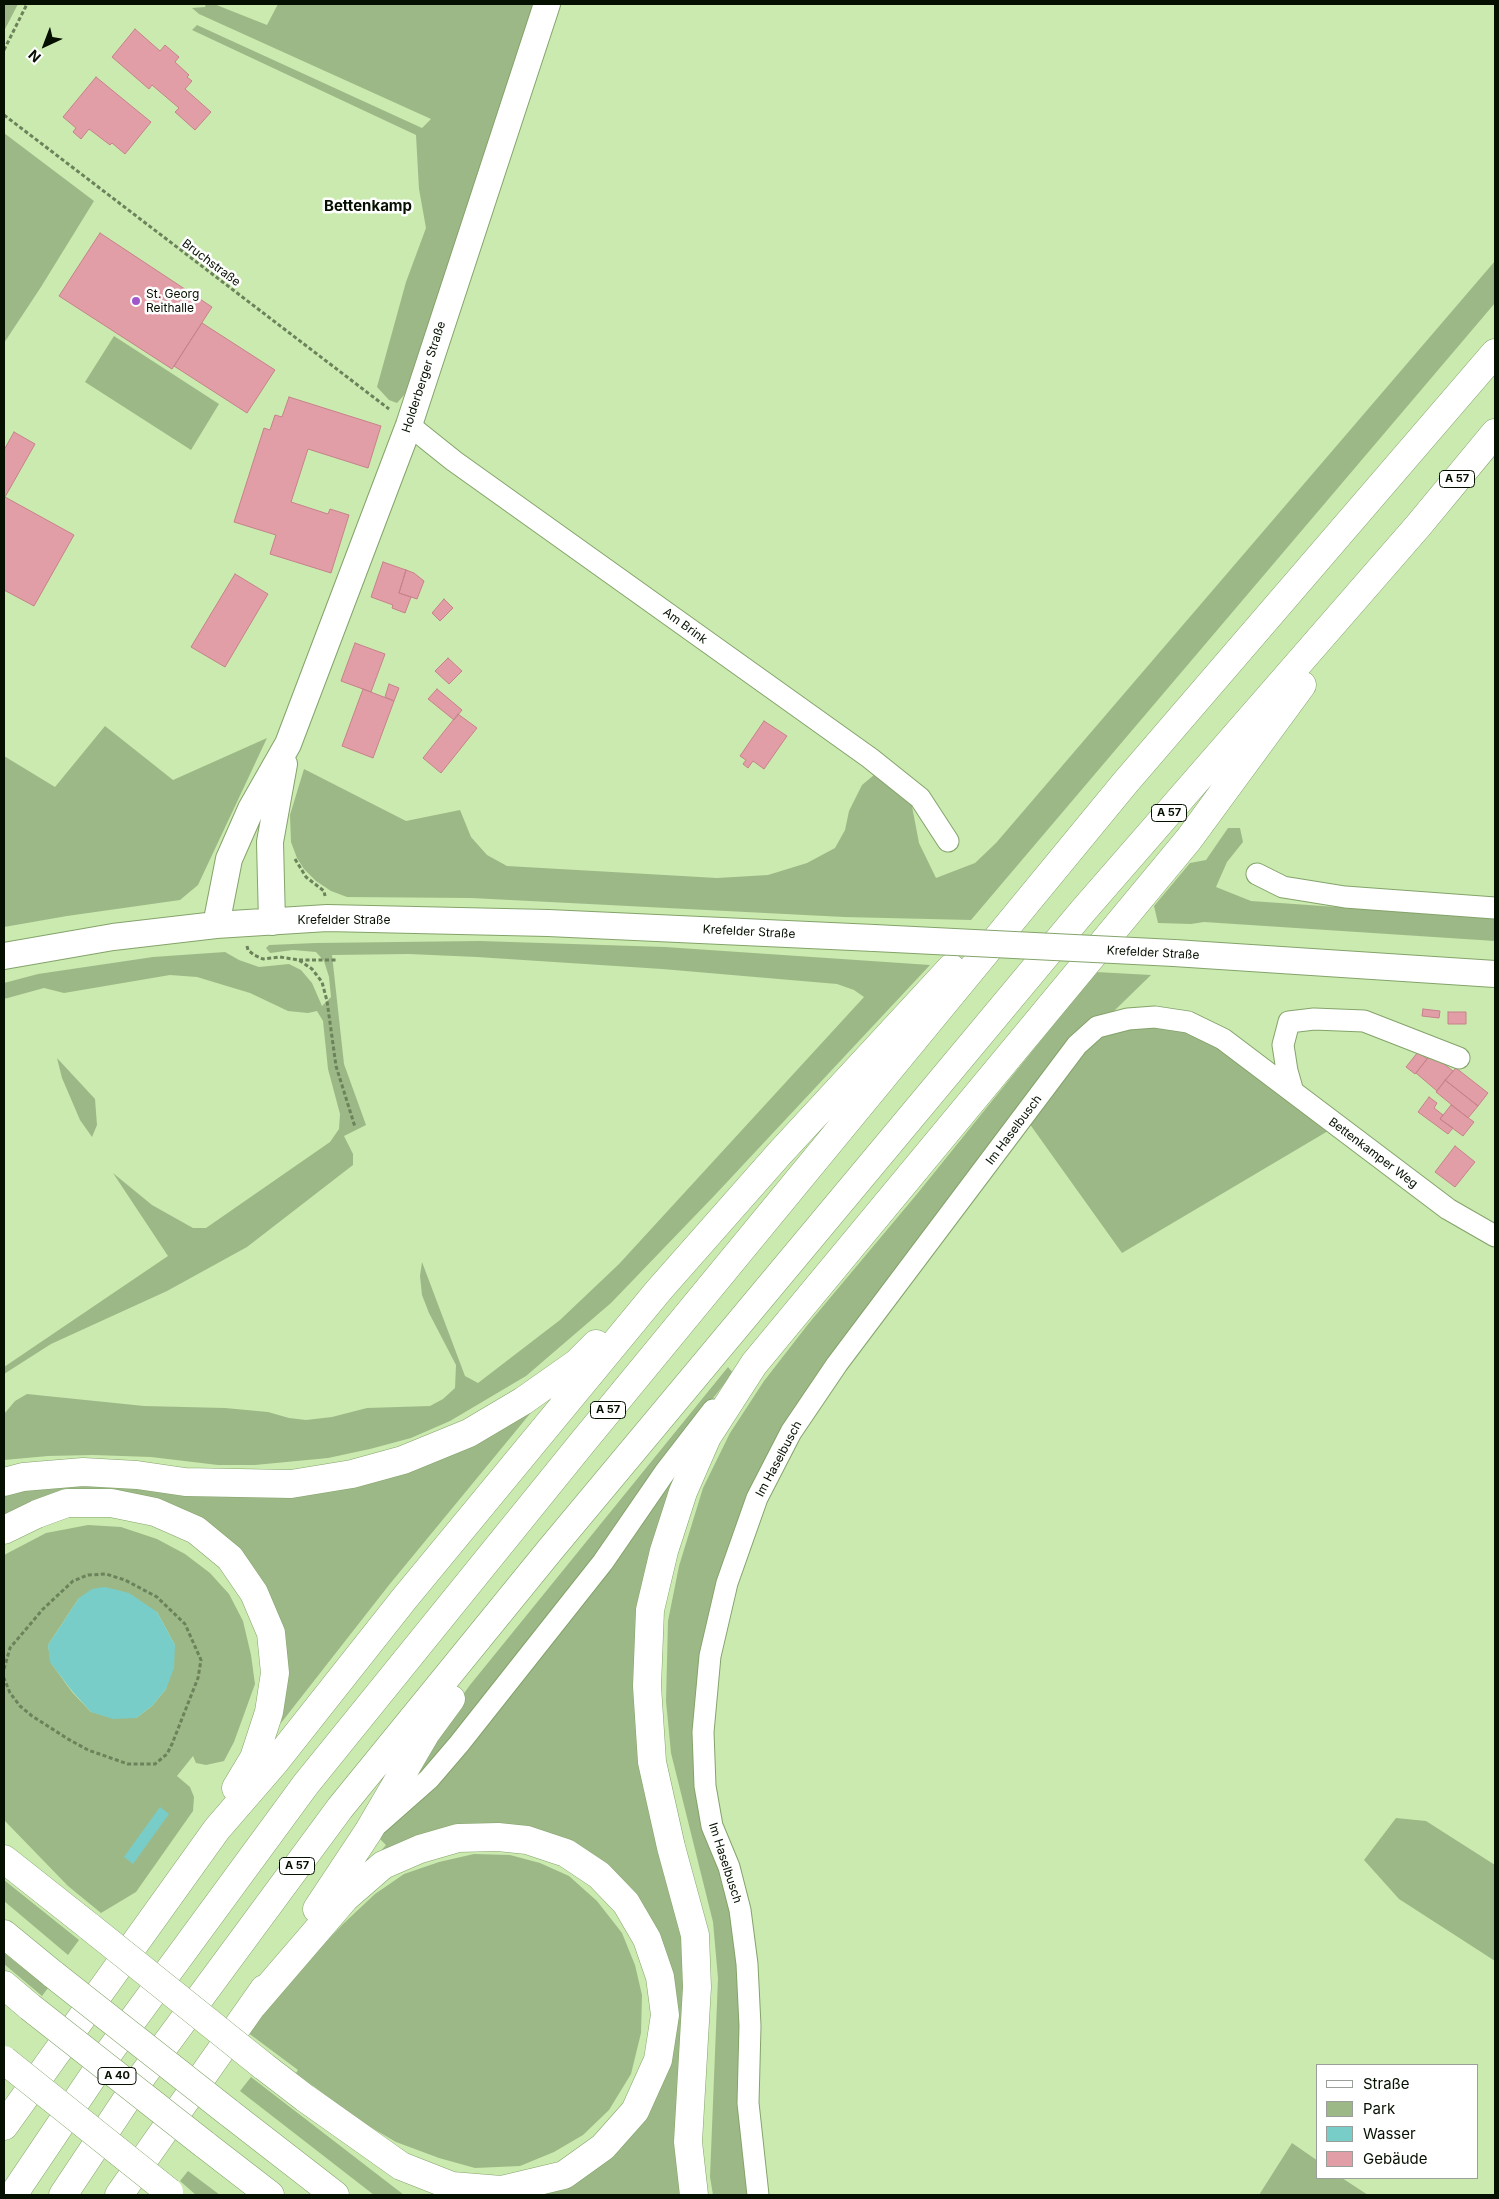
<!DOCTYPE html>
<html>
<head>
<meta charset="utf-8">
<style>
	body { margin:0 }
	#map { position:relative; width:1499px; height:2199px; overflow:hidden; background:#caeaaf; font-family:Inter,sans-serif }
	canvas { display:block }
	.frame { position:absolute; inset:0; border:5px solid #061000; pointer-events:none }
	.legend { position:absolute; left:1316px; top:2064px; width:162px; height:115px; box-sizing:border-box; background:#fff; border:1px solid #9b9f99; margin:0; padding:6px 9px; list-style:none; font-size:15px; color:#061000 }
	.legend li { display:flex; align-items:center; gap:10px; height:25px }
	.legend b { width:25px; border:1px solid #9b9f99 }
	.north { position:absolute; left:20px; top:20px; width:50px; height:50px; -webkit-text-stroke:4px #fff; paint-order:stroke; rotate:223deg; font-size:14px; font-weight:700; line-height:20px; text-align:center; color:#061000 }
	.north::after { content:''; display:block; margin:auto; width:18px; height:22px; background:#061000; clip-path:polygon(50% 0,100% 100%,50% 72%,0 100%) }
</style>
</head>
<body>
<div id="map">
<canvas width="1499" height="2199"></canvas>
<div class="frame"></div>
<ul class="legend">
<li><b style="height:6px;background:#fff"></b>Straße</li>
<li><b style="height:14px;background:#9db887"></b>Park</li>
<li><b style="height:14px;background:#79cdc9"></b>Wasser</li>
<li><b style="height:14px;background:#e29ea6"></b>Gebäude</li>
</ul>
<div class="north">N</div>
</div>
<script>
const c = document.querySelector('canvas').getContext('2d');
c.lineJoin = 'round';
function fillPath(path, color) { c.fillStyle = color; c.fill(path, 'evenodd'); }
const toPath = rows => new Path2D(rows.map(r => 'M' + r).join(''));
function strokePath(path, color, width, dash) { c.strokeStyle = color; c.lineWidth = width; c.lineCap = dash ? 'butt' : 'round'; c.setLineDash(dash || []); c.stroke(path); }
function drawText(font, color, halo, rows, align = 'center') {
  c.font = font + ' Inter,sans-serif'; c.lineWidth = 5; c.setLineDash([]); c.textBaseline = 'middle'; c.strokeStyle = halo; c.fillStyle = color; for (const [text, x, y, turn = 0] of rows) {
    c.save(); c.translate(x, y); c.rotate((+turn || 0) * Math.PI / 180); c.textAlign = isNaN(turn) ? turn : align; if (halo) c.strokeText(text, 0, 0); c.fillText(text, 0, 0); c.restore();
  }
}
fillPath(toPath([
	[4,4,18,4,4,31],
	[206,4,214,4,267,25,278,4,534,4,405,394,397,403,389,400,377,387,406,282,426,228,419,189,416,135,192,30,197,25,422,128,431,119,199,14,192,8,205,7],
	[4,133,94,201,41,287,4,343],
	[1495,261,1495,303,971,920,844,917,471,898,347,897,331,891,316,881,304,869,297,858,291,842,290,815,304,769,406,821,460,810,471,837,487,855,507,866,717,878,768,875,807,863,835,848,845,830,849,811,862,785,874,775,891,780,911,801,919,843,936,878,975,863,996,843],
	[114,336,219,404,191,450,85,382],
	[105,726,173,780,267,738,198,885,180,900,67,916,4,927,4,756,55,787],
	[1228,828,1240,828,1243,842,1227,862,1216,887,1251,901,1495,918,1495,941,1204,922,1191,924,1158,923,1154,906,1190,863,1206,860],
	[480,941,665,947,930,965,714,1196,611,1303,526,1376,450,1421,411,1438,370,1449,328,1458,255,1465,218,1465,151,1457,93,1455,48,1456,4,1460,4,1414,15,1401,27,1394,144,1406,225,1408,268,1412,289,1418,306,1420,332,1417,367,1408,430,1406,443,1399,455,1388,456,1365,429,1313,422,1295,420,1276,422,1262,465,1376,478,1383,560,1320,619,1264,864,997,854,990,837,984,662,969,477,957,409,954,332,955,344,1064,366,1125,344,1136,353,1154,353,1165,247,1247,167,1291,51,1344,4,1374,4,1367,168,1256,113,1173,152,1205,193,1228,206,1228,330,1142,339,1129,340,1114,328,1069,323,1021,317,1011,308,1013,288,1011,250,993,197,977,170,975,64,993,44,988,4,999,4,983,38,974,153,957,225,952,239,960,259,967,289,964,301,970,312,983,322,1006,331,997,329,977,324,961,316,952,293,950,270,953,266,948,269,945,316,943],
	[1096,972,1151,975,1114,1011,1087,1026,767,1458,697,1713,729,1894,742,1953,743,2107,747,2195,713,2195,710,2177,718,1978,713,1922,671,1753,666,1701,668,1621,679,1566,703,1488,730,1433,764,1381,809,1323,917,1194],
	[1127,1025,1186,1028,1219,1043,1328,1131,1122,1253,1029,1123,1083,1051,1103,1034],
	[57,1058,95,1099,97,1125,92,1137,80,1120,62,1078],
	[728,1367,733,1373,695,1421,641,1611,685,1938,682,2195,519,2195,635,2122,669,1975,568,1846,379,1853,386,1845,376,1835,433,1736,470,1685],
	[538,1404,389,1585,281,1723,285,1696,263,1591,160,1505,4,1518,4,1490,81,1481,294,1490],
	[88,1525,121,1527,157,1539,185,1554,210,1573,229,1594,243,1621,251,1655,255,1684,234,1742,224,1761,206,1765,196,1763,193,1756,177,1776,190,1787,194,1797,193,1811,136,1892,101,1913,68,1886,4,1820,4,1555,46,1533],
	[79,1598,157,1612,175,1645,166,1689,152,1706,136,1718,91,1712,72,1692,51,1663,48,1645],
	[1396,1818,1426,1821,1495,1865,1495,1961,1399,1899,1364,1860],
	[474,1854,510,1855,540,1863,569,1876,597,1901,622,1933,635,1965,642,1995,641,2033,631,2074,609,2110,583,2135,554,2152,520,2166,475,2168,439,2158,396,2142,360,2121,296,2073,298,2070,247,2032,301,1968,343,1924,375,1894,404,1874,439,1862],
	[4,1880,79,1940,68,1955,4,1901],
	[4,1953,48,1988,42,1996,4,1964],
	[251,2077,404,2195,374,2195,240,2091],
	[1292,2143,1318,2161,1318,2178,1342,2178,1368,2195,1259,2195],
	[188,2171,220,2195,196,2195,180,2181]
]), '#9db887');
fillPath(toPath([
	[105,1587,129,1593,157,1612,175,1645,174,1668,166,1689,152,1706,136,1718,113,1719,91,1712,72,1691,50,1662,48,1645,79,1598,92,1589],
	[160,1807,169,1814,133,1864,124,1857]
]), '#79cdc9');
const building = toPath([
	[135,29,160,51,165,45,179,57,175,62,189,75,187,77,192,81,185,89,211,112,195,130,175,112,179,108,152,85,149,89,112,57,135,29],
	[96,77,151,122,125,154,112,143,110,145,89,129,81,139,73,132,76,128,63,117,96,77],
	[100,233,212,307,172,369,59,296,100,233],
	[202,323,275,370,247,413,174,366,202,323],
	[289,397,381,426,368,468,308,449,291,502,328,514,330,509,349,515,331,573,270,554,276,535,234,522,264,428,270,430,275,415,282,417,289,397],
	[14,432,35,444,5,497,74,535,34,606,4,590,4,450,14,432],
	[383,562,406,570,399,593,411,597,405,613,392,608,393,605,371,597,383,562],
	[406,570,414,573,424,581,417,599,399,593,406,570],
	[235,574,268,594,225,667,191,647,235,574],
	[444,599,453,608,440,621,432,613,444,599],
	[355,643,385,654,371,692,341,681,355,643],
	[448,658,462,671,449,684,435,671,448,658],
	[389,684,399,688,394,701,385,697,389,684],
	[363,689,394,701,373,758,342,746,363,689],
	[437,689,462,710,454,720,428,699,437,689],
	[458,714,477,728,441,773,423,758,458,714],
	[764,721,787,736,764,769,753,761,748,768,743,764,746,760,740,756,764,721],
	[1423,1009,1440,1011,1439,1018,1422,1016,1423,1009],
	[1448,1012,1466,1012,1466,1024,1448,1024,1448,1012],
	[1418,1052,1427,1059,1415,1074,1406,1067,1418,1052],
	[1431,1054,1453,1071,1437,1091,1416,1073,1431,1054],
	[1456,1068,1488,1093,1478,1106,1445,1080,1456,1068],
	[1445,1080,1478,1106,1468,1118,1436,1092,1445,1080],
	[1429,1097,1437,1103,1434,1108,1443,1115,1440,1119,1453,1128,1448,1134,1418,1112,1429,1097],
	[1451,1105,1474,1122,1463,1136,1440,1119,1451,1105],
	[1455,1146,1475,1162,1455,1187,1435,1172,1455,1146]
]);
fillPath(building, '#e29ea6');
strokePath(building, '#c6818a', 1);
const minor = toPath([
	[409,425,454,461,870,758,920,798,948,841],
	[1257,874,1283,887,1345,897,1495,908],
	[1293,1092,1287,1071,1283,1045,1289,1022,1314,1019,1364,1021,1459,1058],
	[378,1824,429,1779,459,1744,603,1562,665,1472,713,1410],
	[758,2195,748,2103,750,2026,747,1964,740,1910,729,1867,712,1826,705,1786,703,1732,710,1656,727,1583,757,1498,791,1432,837,1364,1077,1045,1097,1027,1128,1019,1155,1017,1188,1022,1223,1039,1448,1209,1495,1236]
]);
const major = toPath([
	[272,922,270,842,284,764],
	[216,925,229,859,251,809,288,744,409,425,547,4],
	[1174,953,1495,974],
	[4,956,113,937,216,925,327,918,548,923,874,938]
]);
const highway = toPath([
	[4,1482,23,1477,83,1472,137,1475,185,1482,291,1484,352,1474,403,1460,469,1433,523,1401,577,1363,596,1344],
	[4,1530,37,1514,67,1503,111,1503,155,1512,196,1530,230,1558,254,1593,271,1633,275,1673,269,1712,254,1758,236,1788],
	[4,1859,90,1927],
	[317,1909,368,1832,426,1733,451,1699],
	[4,1934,54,1975],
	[4,1985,30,2007],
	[253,2005,345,1898,383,1865,420,1849,458,1838,498,1837,527,1840,566,1853,599,1875,626,1903,647,1939,660,1977,665,2015,658,2060,635,2111,603,2147,564,2175,501,2190,452,2186,401,2166,305,2098,262,2065],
	[228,2112,335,2195],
	[4,2126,217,1829,275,1762,404,1599,659,1290,779,1154,951,968],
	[204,2144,270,2195],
	[13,2195,110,2051,306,1784,582,1443,1125,783,1495,353],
	[63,2195,143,2075,340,1808,550,1550,1082,912,1418,526,1495,433],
	[119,2195,264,1989],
	[694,2195,688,2142,697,1987,695,1935,671,1847,652,1762,647,1686,650,1610,664,1551,683,1492,707,1437,754,1364,1189,839,1302,685]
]);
strokePath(minor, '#84a36a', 23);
strokePath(major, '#84a36a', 28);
strokePath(highway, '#84a36a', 29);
strokePath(toPath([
	[4,50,27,4],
	[4,115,389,409],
	[295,859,306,877,324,891,325,896],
	[247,946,248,950,254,955,263,959,280,957,299,960,312,969,322,982,327,1001,336,1066,355,1127],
	[299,960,337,960],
	[4,1669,10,1648,43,1609,73,1581,88,1575,106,1574,125,1580,157,1597,185,1624,201,1660,198,1678,172,1744,167,1754,155,1764,128,1764,88,1750,68,1739,32,1716,20,1706,10,1693,4,1678]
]), '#6c825b', 3, [4, 2.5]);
strokePath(minor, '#fff', 21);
strokePath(major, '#fff', 26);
strokePath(highway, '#fff', 28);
const majorBridge = toPath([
	[874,938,1174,953]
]);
const highwayBridge = toPath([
	[90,1927,262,2065],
	[54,1975,228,2112],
	[30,2007,204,2144],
	[4,2060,169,2192]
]);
strokePath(majorBridge, '#84a36a', 28, []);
strokePath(highwayBridge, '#84a36a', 29, []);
strokePath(majorBridge, '#fff', 26);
strokePath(highwayBridge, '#fff', 28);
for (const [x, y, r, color] of [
	[136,301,5,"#a057ca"]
]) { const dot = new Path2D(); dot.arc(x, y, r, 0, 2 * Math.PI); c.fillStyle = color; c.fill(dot); strokePath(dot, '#fff', 2); }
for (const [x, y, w] of [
	[1457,479,35],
	[1169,813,35],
	[608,1410,35],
	[297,1866,35],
	[117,2076,38]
]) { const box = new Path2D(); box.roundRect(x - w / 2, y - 8.5, w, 17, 4); c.fillStyle = '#fff'; c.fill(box); strokePath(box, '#061000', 1); }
drawText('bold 11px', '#061000', null, [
	["A 57",1457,479],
	["A 57",1169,813],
	["A 57",608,1410],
	["A 57",297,1866],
	["A 40",117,2076]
]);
drawText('12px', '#061000', '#fff', [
	["Bruchstraße",211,263,37],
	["Holderberger Straße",424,377,-72],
	["Am Brink",685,626,36],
	["Krefelder Straße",344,920],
	["Krefelder Straße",749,932,3],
	["Krefelder Straße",1153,953,3],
	["Im Haselbusch",1014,1130,-53],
	["Bettenkamper Weg",1373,1153,37],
	["Im Haselbusch",779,1459,-62],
	["Im Haselbusch",725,1863,72]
]);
drawText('12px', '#061000', '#fff', [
	["St. Georg",146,294],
	["Reithalle",146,308]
], 'left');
drawText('bold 15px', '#061000', '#fff', [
	["Bettenkamp",368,206]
]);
</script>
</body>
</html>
